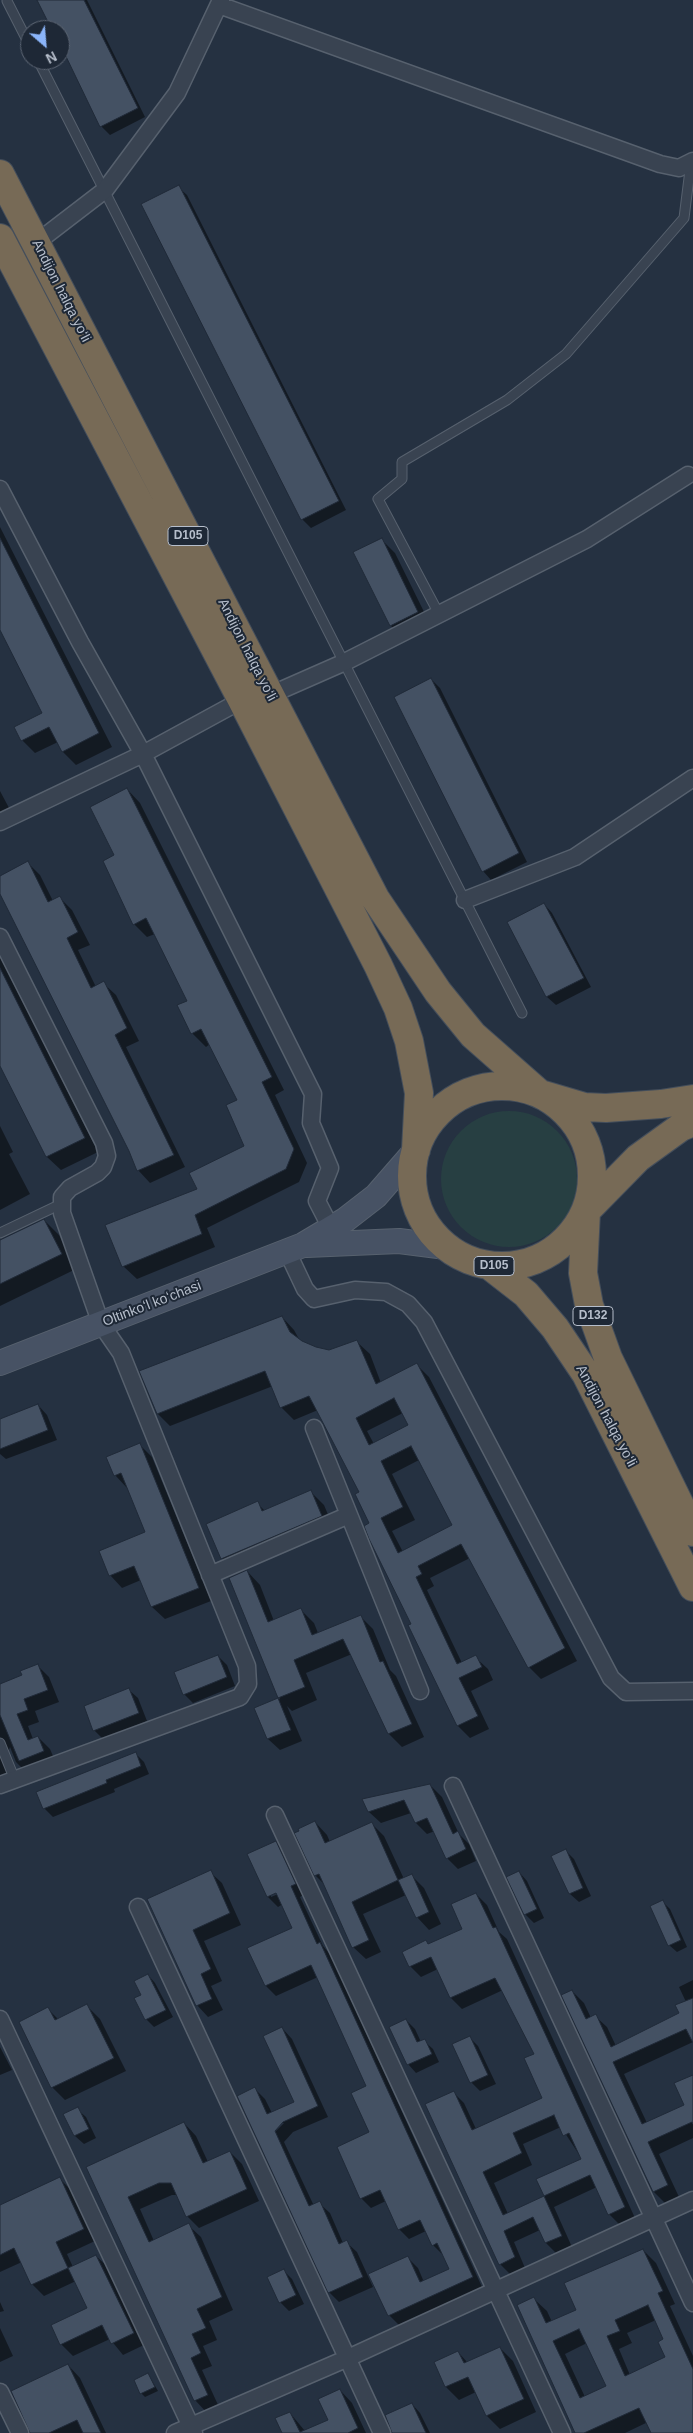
<!DOCTYPE html>
<html>
<head>
<meta charset="utf-8">
<style>
	body { margin:0 }
	#map { position:relative; width:693px; height:2433px; overflow:hidden; background:#253141; font-family:Arial,sans-serif }
	canvas { display:block }
	.north { position:absolute; left:20px; top:20px; width:50px; height:50px; box-sizing:border-box; background:#1e2836; border:1px solid #5b6472; border-radius:50%; rotate:153deg; font-size:14px; font-weight:700; line-height:20px; text-align:center; color:#b6becb }
	.north::after { content:''; display:block; margin:auto; width:18px; height:22px; background:#8bb5fa; clip-path:polygon(50% 0,100% 100%,50% 72%,0 100%) }
</style>
</head>
<body>
<div id="map">
<canvas width="693" height="2433"></canvas>
<div class="north">N</div>
</div>
<script>
const c = document.querySelector('canvas').getContext('2d');
c.lineJoin = 'round';
function fillPath(path, color) { c.fillStyle = color; c.fill(path, 'evenodd'); }
const toPath = rows => new Path2D(rows.map(r => 'M' + r).join(''));
function strokePath(path, color, width, dash) { c.strokeStyle = color; c.lineWidth = width; c.lineCap = dash ? 'butt' : 'round'; c.setLineDash(dash || []); c.stroke(path); }
function drawText(font, color, halo, rows, align = 'center') {
  c.font = font + ' Arial,sans-serif'; c.lineWidth = 4; c.setLineDash([]); c.textBaseline = 'middle'; c.strokeStyle = halo; c.fillStyle = color; for (const [text, x, y, turn = 0] of rows) {
    c.save(); c.translate(x, y); c.rotate((+turn || 0) * Math.PI / 180); c.textAlign = isNaN(turn) ? turn : align; if (halo) c.strokeText(text, 0, 0); c.fillText(text, 0, 0); c.restore();
  }
}
fillPath(toPath([
	'441 1179a68 68 0 1 1 136 0a68 68 0 1 1-136 0Z'
]), '#273f42');
fillPath(toPath([
	[44,0,87,0,145,117,110,135,101,126,60,44,60,30,53,30],
	[178,187,187,195,346,510,311,528,302,519],
	[0,527,112,747,76,765,63,752,58,742,35,753,22,740,44,714,0,628],
	[382,540,395,553,431,626,404,639,391,626],
	[431,679,440,688,527,862,491,880,483,871],
	[127,789,140,803,284,1090,275,1095,307,1163,299,1182,207,1228,215,1247,137,1279,123,1266,246,1146,238,1101,210,1044,206,1047,192,1033,188,1001,155,934,147,937,134,924,116,856],
	[0,791,16,821,0,829],
	[28,863,40,875,53,901,60,898,72,910,90,945,78,950,96,987,103,983,116,995,139,1041,126,1047,185,1167,150,1183,138,1170,130,1151,0,891,0,877],
	[544,904,552,913,591,987,556,1005,547,997,508,922],
	[0,957,98,1152,61,1170,47,1157,0,1063],
	[0,1126,13,1152,9,1154,30,1194,0,1210],
	[44,1220,59,1235,76,1269,0,1306,0,1242],
	[282,1317,294,1330,300,1341,316,1348,329,1351,357,1342,370,1354,381,1383,417,1365,429,1377,577,1661,541,1679,529,1667,470,1558,430,1578,434,1586,427,1590,462,1663,475,1657,488,1669,493,1680,471,1691,489,1729,470,1738,458,1726,409,1626,413,1624,370,1524,361,1493,318,1410,294,1420,281,1407,273,1386,170,1426,158,1414,141,1372],
	[403,1413,410,1425,374,1444,367,1431],
	[419,1460,454,1525,403,1552,392,1531,415,1520,392,1474],
	[38,1405,47,1415,57,1440,6,1459,0,1454,0,1420],
	[140,1445,152,1457,211,1601,165,1619,152,1607,141,1580,122,1588,110,1575,147,1533,127,1488,115,1475],
	[311,1492,324,1505,334,1529,235,1572,222,1559,208,1524,257,1503,265,1511],
	[247,1571,260,1585,274,1621,301,1610,314,1623,318,1633,360,1616,373,1629,390,1670,396,1676,424,1737,402,1747,389,1734,352,1654,306,1673,317,1700,292,1711,287,1706,302,1741,280,1750,268,1739,256,1709,280,1699,230,1579],
	[218,1656,227,1665,235,1686,193,1703,184,1694],
	[37,1665,49,1677,59,1702,35,1711,39,1722,28,1726,33,1739,38,1737,50,1749,56,1763,28,1774,16,1762,10,1747,6,1758,14,1779,0,1785,0,1685,24,1676],
	[129,1690,138,1698,147,1721,103,1739,94,1730],
	[136,1754,144,1762,149,1774,114,1789,115,1792,53,1817,44,1808],
	[430,1785,442,1797,459,1834,469,1844,476,1861,458,1869,447,1858,435,1831,427,1834,416,1823,411,1813,381,1823,369,1812,364,1800],
	[315,1822,327,1835,330,1842,371,1823,384,1836,404,1879,412,1876,424,1888,441,1924,429,1930,417,1917,406,1895,363,1914,381,1952,366,1959,353,1947,325,1885,315,1875],
	[276,1842,286,1852,305,1894,300,1897,323,1946,330,1954,482,2287,399,2325,389,2315,408,2258,418,2268,424,2282,451,2270,443,2255,433,2245,426,2231,409,2239,399,2229,386,2201,371,2208,361,2198,370,2133,368,2086,318,1977,276,1996,266,1986,249,1949,294,1928,283,1904,278,1907,268,1897,249,1854],
	[282,1889,283,1892,271,1897,271,1894],
	[565,1850,574,1859,591,1896,579,1902,570,1894],
	[210,1872,222,1883,241,1925,204,1941,222,1981,211,1986,223,2010,208,2017,197,2005,149,1900],
	[519,1872,527,1881,544,1918,534,1923,525,1914],
	[476,1894,487,1905,499,1932,507,1939,635,2218,620,2225,609,2214,597,2187,554,2207,572,2247,557,2254,546,2243,540,2230,514,2242,525,2268,511,2275,500,2264,453,2092,464,2103,476,2129,544,2098,535,2055,503,1990,462,2009,451,1998,438,1969,421,1977,410,1966,429,1945,464,1929],
	[561,2127,582,2159,538,2180,545,2197,508,2214,494,2183,532,2165,523,2144],
	[663,1902,670,1909,687,1947,677,1952,669,1945],
	[148,1975,155,1983,173,2017,154,2027,146,2019,136,1999,142,1995],
	[693,1980,693,2042,624,2074,647,2123,686,2106,693,2076,693,2138,659,2154,679,2197,665,2203,654,2192,572,1991,584,2003,591,2018,595,2016,607,2027,616,2046,680,2014,686,2002,679,1987],
	[87,2006,100,2019,126,2071,65,2100,52,2087,48,2009,59,2020],
	[406,2020,415,2029,421,2042,424,2041,433,2049,439,2062,416,2073,408,2064],
	[282,2028,292,2039,328,2117,293,2132,284,2142,314,2206,319,2203,330,2213,343,2243,346,2242,357,2252,373,2287,339,2302,329,2292,238,2096,255,2089,265,2099,272,2113,295,2103,265,2036],
	[281,2123,284,2123,271,2136,270,2134],
	[470,2038,478,2046,496,2084,480,2091,471,2082],
	[0,2047,12,2070,0,2075],
	[77,2109,86,2117,96,2138,84,2144,75,2136,65,2115],
	[184,2123,196,2136,208,2162,230,2152,242,2164,259,2201,199,2228,187,2216,177,2195,172,2195,140,2209,154,2241,188,2225,201,2237,233,2310,209,2321,217,2340,203,2346,212,2366,202,2370,219,2407,207,2413,195,2400,88,2167],
	[60,2179,71,2190,95,2241,67,2254,73,2267,96,2256,108,2267,144,2345,123,2355,110,2339,73,2356,61,2344,53,2326,89,2309,76,2281,44,2296,32,2284,22,2262,0,2272,0,2207],
	[643,2250,656,2263,675,2304,670,2306,693,2356,693,2433,652,2433,648,2422,625,2433,576,2433,534,2299,547,2311,552,2322,578,2310],
	[656,2320,665,2340,667,2358,630,2375,619,2349,632,2343,627,2333],
	[587,2343,607,2387,585,2397,565,2354],
	[284,2271,292,2279,304,2304,289,2311,280,2302],
	[0,2302,4,2311,0,2312],
	[0,2328,13,2356,0,2362],
	[500,2348,513,2361,536,2412,500,2429,487,2416,476,2392,459,2400,446,2387,435,2362,458,2352,468,2363],
	[68,2365,80,2378,106,2433,30,2433,30,2428],
	[148,2374,158,2391,145,2397,141,2393],
	[340,2390,352,2403,366,2433,283,2433,290,2413,305,2431,330,2420],
	[412,2404,420,2413,430,2433,394,2433]
]), '#0007');
const building = toPath([
	[37,0,84,0,138,108,100,127,60,44,60,30,52,30,37,0],
	[179,185,339,501,301,520,141,204,179,185],
	[0,538,99,733,62,752,49,727,21,741,14,727,42,713,0,630,0,538],
	[382,538,418,612,390,626,353,552,382,538],
	[431,678,519,853,482,872,394,697,431,678],
	[127,788,272,1077,262,1082,294,1149,286,1169,195,1215,202,1234,122,1267,105,1225,197,1189,189,1173,244,1146,226,1105,237,1100,201,1029,191,1034,177,1005,187,1001,146,918,133,925,103,861,114,855,90,807,127,788],
	[28,861,48,902,60,896,78,932,67,938,91,988,104,981,127,1028,115,1035,174,1155,137,1171,129,1151,0,894,0,876,28,861],
	[544,903,584,978,546,997,507,922,544,903],
	[0,968,85,1138,46,1157,0,1066,0,968],
	[44,1219,62,1254,0,1284,0,1240,44,1219],
	[282,1316,290,1332,302,1341,316,1347,329,1350,357,1340,376,1384,417,1363,565,1648,528,1668,461,1544,418,1566,422,1574,416,1577,457,1664,476,1655,482,1667,459,1678,478,1716,457,1726,408,1625,411,1624,369,1539,364,1526,369,1523,355,1494,359,1492,309,1396,280,1408,265,1371,157,1414,139,1371,282,1316],
	[394,1398,408,1425,369,1445,356,1418,394,1398],
	[411,1446,452,1525,398,1553,381,1518,403,1507,381,1461,411,1446],
	[38,1404,48,1430,0,1449,0,1419,38,1404],
	[140,1443,199,1588,151,1607,134,1566,109,1576,99,1551,145,1532,121,1473,114,1476,106,1457,140,1443],
	[311,1490,322,1516,221,1559,206,1524,258,1501,262,1511,311,1490],
	[247,1570,268,1622,301,1608,312,1635,361,1615,380,1662,383,1661,412,1724,388,1734,343,1639,294,1660,305,1687,278,1698,229,1578,247,1570],
	[218,1655,227,1677,183,1695,174,1672,218,1655],
	[38,1664,48,1690,24,1699,28,1710,17,1714,28,1740,38,1736,44,1751,19,1761,0,1715,0,1684,22,1675,20,1671,38,1664],
	[129,1688,139,1713,93,1731,84,1706,129,1688],
	[278,1698,291,1730,267,1739,254,1708,278,1698],
	[136,1752,141,1766,106,1780,107,1783,43,1809,36,1792,136,1752],
	[430,1784,453,1834,458,1831,466,1849,446,1859,427,1818,415,1823,404,1800,368,1812,362,1799,430,1784],
	[315,1821,325,1843,372,1822,398,1880,352,1902,369,1940,352,1948,319,1874,314,1876,294,1833,299,1831,298,1829,315,1821],
	[276,1841,296,1884,291,1886,317,1944,320,1942,473,2277,388,2316,368,2274,408,2256,420,2282,449,2269,437,2243,432,2246,420,2220,398,2230,380,2190,360,2199,337,2147,369,2132,351,2093,366,2086,311,1965,265,1986,247,1948,292,1928,276,1893,267,1897,247,1854,276,1841],
	[566,1849,583,1888,569,1894,551,1856,566,1849],
	[211,1870,230,1913,193,1930,211,1969,201,1974,212,1999,196,2006,147,1899,211,1870],
	[519,1871,537,1909,524,1915,506,1877,519,1871],
	[412,1874,429,1912,416,1918,398,1880,412,1874],
	[476,1893,493,1928,496,1927,625,2207,608,2215,590,2175,544,2196,562,2236,545,2243,533,2217,504,2231,515,2257,499,2265,425,2104,454,2091,472,2130,542,2098,524,2058,534,2054,495,1978,450,1998,431,1957,409,1967,402,1952,426,1940,428,1944,462,1929,451,1904,476,1893],
	[554,2115,563,2136,569,2133,581,2159,536,2179,544,2196,503,2215,483,2172,522,2153,513,2133,554,2115],
	[663,1900,681,1940,668,1946,650,1906,663,1900],
	[148,1974,166,2010,145,2020,134,1998,141,1995,134,1981,148,1974],
	[572,1990,586,2019,596,2014,611,2047,679,2013,675,2005,693,1998,693,2043,686,2029,613,2062,642,2124,684,2105,674,2083,693,2075,693,2124,692,2122,648,2142,668,2185,653,2192,561,1995,572,1990],
	[87,2004,114,2058,51,2088,19,2022,48,2007,55,2020,87,2004],
	[406,2019,417,2042,425,2039,432,2054,407,2065,389,2027,406,2019],
	[282,2027,318,2106,283,2122,275,2131,309,2206,320,2201,339,2244,347,2240,363,2277,328,2293,237,2096,255,2087,267,2114,294,2102,263,2036,282,2027],
	[470,2036,488,2075,470,2083,452,2044,470,2036],
	[78,2107,89,2129,74,2136,63,2114,78,2107],
	[184,2122,203,2163,230,2151,247,2189,186,2217,171,2183,159,2183,128,2197,149,2242,189,2223,222,2297,197,2309,206,2328,192,2334,201,2353,191,2358,208,2395,194,2401,86,2167,184,2122],
	[60,2177,84,2229,56,2242,68,2268,31,2285,14,2248,0,2255,0,2205,60,2177],
	[643,2249,663,2291,658,2293,693,2369,693,2433,651,2433,639,2408,584,2433,575,2433,517,2305,534,2297,546,2323,576,2310,564,2283,643,2249],
	[648,2305,663,2339,658,2342,665,2357,625,2376,607,2336,620,2331,615,2320,648,2305],
	[579,2329,606,2386,580,2398,553,2341,579,2329],
	[96,2255,134,2333,111,2344,102,2325,60,2345,51,2325,87,2308,68,2268,96,2255],
	[284,2269,296,2295,279,2303,267,2277,284,2269],
	[500,2347,524,2399,486,2416,468,2377,445,2387,434,2362,458,2351,464,2363,500,2347],
	[68,2364,101,2433,83,2433,77,2420,49,2433,30,2433,11,2391,68,2364],
	[148,2373,155,2387,140,2394,134,2380,148,2373],
	[340,2389,358,2428,348,2433,282,2433,275,2418,290,2412,300,2432,328,2420,318,2399,340,2389],
	[412,2403,426,2433,392,2433,385,2415,412,2403]
]);
fillPath(building, '#445163');
strokePath(building, '#202a38', 1);
const lane = toPath([
	[7,1,30,46],
	[38,60,522,1013],
	[439,614,378,499,402,479,402,462,507,400,566,354,684,218,691,162],
	[0,1233,61,1204],
	[0,1743,15,1780]
]);
const street = toPath([
	[219,5,660,164,679,168,693,161],
	[36,243,105,190,177,93,221,0],
	[0,489,80,642,143,754,313,1094,311,1123,330,1168,317,1201,335,1236],
	[270,695,345,662,587,539,688,475],
	[0,822,143,754,242,700],
	[465,900,575,857,693,778],
	[0,937,104,1143,107,1156,103,1167,97,1173,70,1188,62,1197,62,1213,101,1324,121,1353,247,1666,248,1684,240,1697,0,1785],
	[287,1251,305,1289,314,1299,355,1290,386,1292,408,1304,424,1322,611,1678,626,1692,693,1691],
	[314,1428,420,1691],
	[210,1575,349,1515],
	[453,1786,693,2303],
	[275,1815,562,2433],
	[138,1907,382,2433],
	[0,2019,194,2433],
	[0,2392,20,2433],
	[175,2433,348,2358,693,2200]
]);
const secondary = toPath([
	[307,1245,399,1241,446,1247],
	[0,1363,303,1245,345,1220,376,1196,416,1150]
]);
const highway = toPath([
	[0,174,375,898,438,992,473,1035,540,1094,584,1107,606,1108,661,1104,693,1099],
	[0,238,242,700,378,965,398,1008,409,1041,419,1093,416,1150],
	'412 1176a90 90 0 1 1 180 0a90 90 0 1 1-180 0Z',
	[693,1122,681,1127,638,1158,586,1211,583,1273,589,1305,608,1358,693,1532],
	[490,1266,526,1294,555,1328,586,1374,693,1587]
]);
strokePath(lane, '#57616e', 11);
strokePath(street, '#57616e', 19);
strokePath(secondary, '#57616e', 26);
strokePath(highway, '#444e5b', 30);
strokePath(lane, '#394351', 9);
strokePath(street, '#394351', 16);
strokePath(secondary, '#475264', 24);
strokePath(highway, '#776a56', 28);
for (const [x, y, w] of [
	[188,536,40],
	[494,1266,40],
	[593,1316,40]
]) { const box = new Path2D(); box.roundRect(x - w / 2, y - 9.5, w, 19, 4); c.fillStyle = '#1e2836'; c.fill(box); strokePath(box, '#b6becb', 1); }
drawText('bold 12px', '#b6becb', null, [
	["D105",188,536],
	["D105",494,1266],
	["D132",593,1316]
]);
drawText('14px', '#b6becb', '#1e2836', [
	["Andijon halqa yo‘li",61,291,63],
	["Andijon halqa yo‘li",247,650,63],
	["Oltinkoʻl koʻchasi",152,1304,-21],
	["Andijon halqa yo‘li",606,1416,62]
]);
</script>
</body>
</html>
